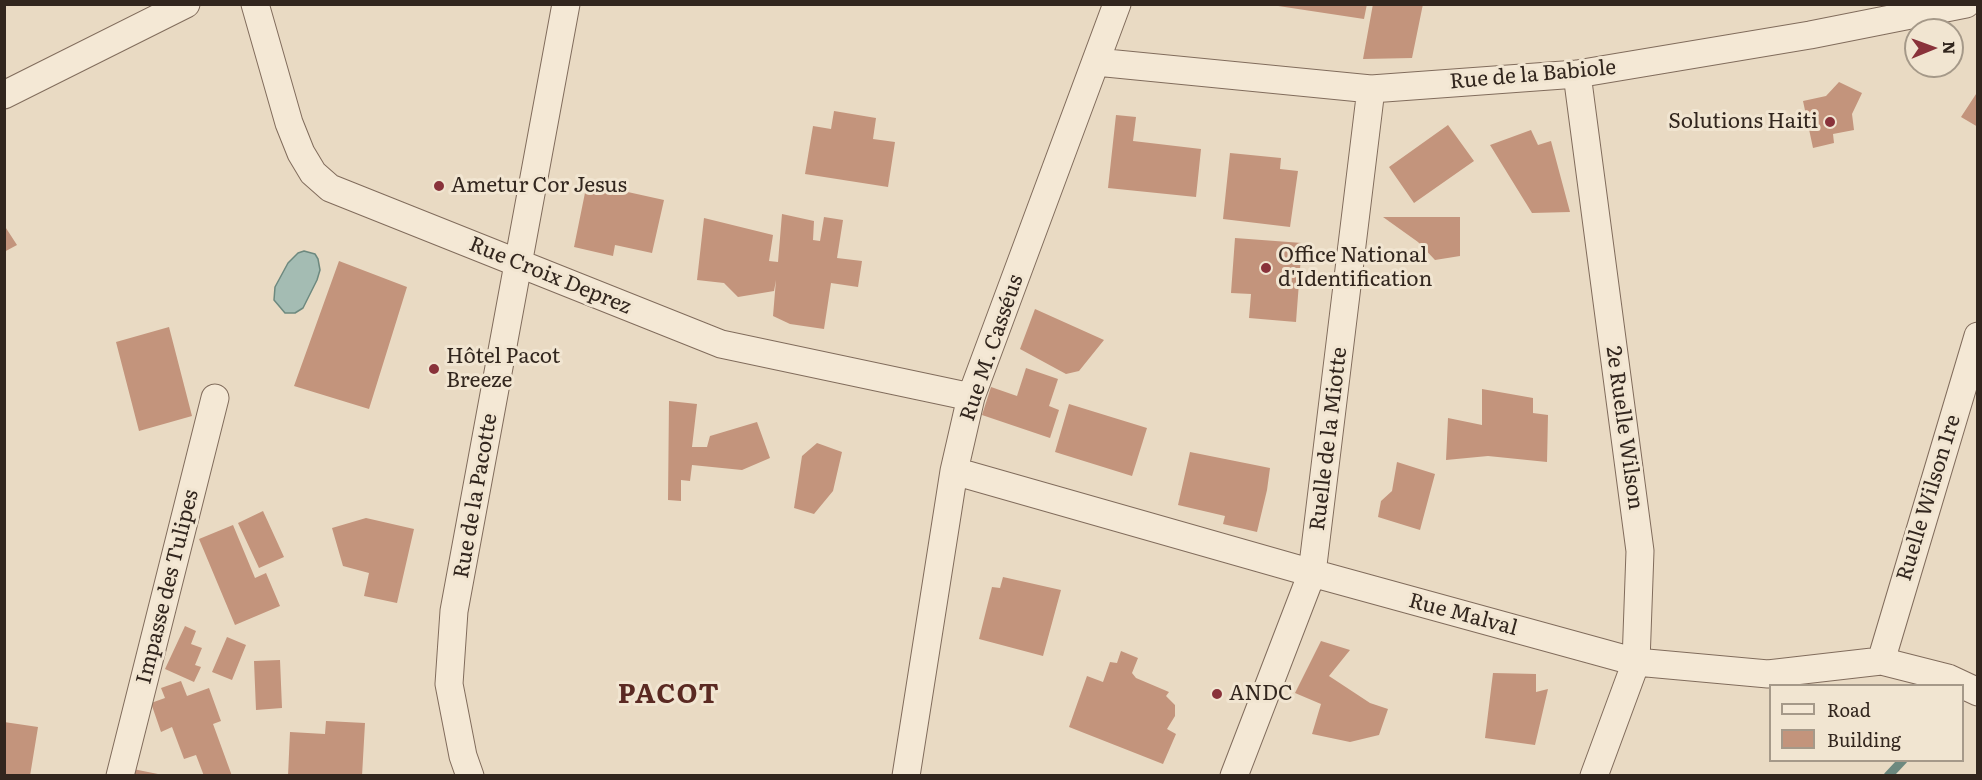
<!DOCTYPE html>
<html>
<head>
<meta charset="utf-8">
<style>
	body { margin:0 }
	#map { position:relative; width:1982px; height:780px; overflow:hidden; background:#e9dac3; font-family:Literata,serif }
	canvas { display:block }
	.frame { position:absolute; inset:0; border:6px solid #32261e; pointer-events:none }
	.legend { position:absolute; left:1769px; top:684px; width:195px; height:78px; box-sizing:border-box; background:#f1e5d1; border:2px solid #a59989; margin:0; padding:8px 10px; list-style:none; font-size:18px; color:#32261e }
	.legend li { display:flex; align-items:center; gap:12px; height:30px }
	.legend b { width:30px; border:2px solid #a59989 }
	.north { position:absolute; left:1904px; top:18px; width:60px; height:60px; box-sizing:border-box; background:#f1e5d1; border:2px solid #a59989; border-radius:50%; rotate:89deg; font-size:16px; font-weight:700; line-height:24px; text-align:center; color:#32261e }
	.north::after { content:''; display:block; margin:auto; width:21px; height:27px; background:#89323a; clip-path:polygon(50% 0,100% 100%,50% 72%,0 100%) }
</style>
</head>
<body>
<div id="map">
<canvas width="1982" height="780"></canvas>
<div class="frame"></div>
<ul class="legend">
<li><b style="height:8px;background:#f4e8d5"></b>Road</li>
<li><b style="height:16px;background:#c3947c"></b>Building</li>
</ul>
<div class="north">N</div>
</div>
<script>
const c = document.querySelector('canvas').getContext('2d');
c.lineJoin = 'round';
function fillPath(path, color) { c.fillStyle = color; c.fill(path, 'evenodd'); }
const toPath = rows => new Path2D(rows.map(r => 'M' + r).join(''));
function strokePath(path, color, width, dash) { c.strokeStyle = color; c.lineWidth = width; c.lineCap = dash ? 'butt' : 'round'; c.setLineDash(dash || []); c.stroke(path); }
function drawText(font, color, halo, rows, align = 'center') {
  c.font = font + ' Literata,serif'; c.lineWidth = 6; c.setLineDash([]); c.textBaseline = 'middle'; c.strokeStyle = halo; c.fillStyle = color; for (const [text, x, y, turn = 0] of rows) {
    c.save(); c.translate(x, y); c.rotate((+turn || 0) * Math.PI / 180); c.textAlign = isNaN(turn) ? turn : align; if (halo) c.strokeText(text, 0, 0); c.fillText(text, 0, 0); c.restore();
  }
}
const water = toPath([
	[304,251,315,254,318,259,320,270,317,280,303,308,295,313,285,313,274,300,275,287,288,263,298,253,304,251]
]);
fillPath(water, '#a4bcb3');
strokePath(water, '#6d897f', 1.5);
strokePath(toPath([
	[1888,776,1903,760]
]), '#6d897f', 9);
fillPath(toPath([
	[1265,4,1367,4,1364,19],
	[1373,4,1423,4,1412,58,1363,59],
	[1839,82,1862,93,1852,114,1854,130,1833,134,1834,143,1813,148,1803,101,1826,96],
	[1978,91,1978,127,1961,117],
	[834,111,876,118,873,139,895,142,888,187,805,174,813,126,831,129],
	[1116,115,1136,117,1133,141,1201,149,1196,197,1108,188],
	[1448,125,1474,161,1414,203,1389,167],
	[1531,130,1538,145,1551,141,1570,212,1532,213,1490,145],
	[1230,153,1281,158,1280,169,1298,171,1290,227,1223,219],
	[587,183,664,200,652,253,615,245,613,256,574,247],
	[782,214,814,221,813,240,820,241,824,217,843,220,837,258,862,261,858,287,831,283,824,329,790,324,773,316,776,280,774,291,738,297,724,283,697,280,704,218,773,235,769,261,778,262],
	[1383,217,1460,217,1460,256,1435,260,1418,242],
	[4,225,17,245,4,252],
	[1235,238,1302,243,1296,322,1249,318,1251,294,1231,293],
	[339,261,407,287,369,409,294,386],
	[1035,309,1104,340,1079,371,1066,374,1020,349],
	[169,327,192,416,139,431,116,342],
	[1026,368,1058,379,1049,406,1059,410,1050,438,982,415,991,387,1017,396],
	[1482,389,1533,398,1533,413,1548,415,1547,462,1488,456,1446,460,1448,418,1482,425],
	[669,401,697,404,692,447,707,447,710,436,757,422,770,458,742,470,692,465,690,481,681,480,681,501,668,500],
	[1069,404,1147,428,1132,476,1055,452],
	[817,443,842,452,833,491,814,514,794,508,802,456],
	[1190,452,1270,468,1267,490,1257,532,1223,524,1225,516,1178,505],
	[1397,462,1435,474,1420,530,1378,517,1381,501,1392,491],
	[263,511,284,557,259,568,238,523],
	[366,518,414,529,397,603,364,596,369,573,343,566,332,528],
	[233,525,255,578,266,573,280,606,235,625,199,539],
	[1003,577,1061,590,1043,656,979,639,992,587,1000,588],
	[185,626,196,631,191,644,202,648,195,665,201,667,194,682,165,669],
	[227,637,246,645,232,680,212,672],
	[1321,641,1350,650,1329,676,1370,703,1388,709,1379,735,1350,742,1312,734,1321,704,1295,693],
	[1121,651,1138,658,1132,673,1136,678,1169,692,1166,696,1175,705,1175,716,1167,729,1176,734,1163,764,1069,727,1087,676,1103,682,1110,662,1117,663],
	[280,660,282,708,256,710,254,661],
	[1493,673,1536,674,1536,692,1548,689,1535,745,1485,738],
	[181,681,187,696,209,688,221,721,213,724,232,776,204,776,196,755,184,759,172,727,161,732,151,703,165,698,161,688],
	[326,721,365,723,362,776,288,776,290,732,325,734],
	[4,722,38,727,30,776,4,776],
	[133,769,158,774,158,776,132,776]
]), '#c3947c');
const minor = toPath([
	[255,4,289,123,301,153,313,173,330,188,721,344,971,397],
	[1096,62,1371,89,1577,74,1810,35,1966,4],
	[1577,74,1640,551,1636,662,1594,776],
	[4,95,186,4],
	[954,471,1312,573,1636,662,1768,674,1881,661,1948,678,1978,692],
	[1881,661,1978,336],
	[120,776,215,398],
	[470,776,463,756,449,684,454,611,566,4],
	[906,776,954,471,971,397,1117,4],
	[1234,776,1312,573,1371,89]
]);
strokePath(minor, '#816c5c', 29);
strokePath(minor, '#f4e8d5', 27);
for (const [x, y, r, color] of [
	[1830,122,6,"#89323a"],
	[439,186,6,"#89323a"],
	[1266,268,6,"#89323a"],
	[434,369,6,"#89323a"],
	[1217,694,6,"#89323a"]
]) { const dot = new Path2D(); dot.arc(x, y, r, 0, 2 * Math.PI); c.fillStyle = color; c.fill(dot); strokePath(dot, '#f1e5d1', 2); }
drawText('21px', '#32261e', '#f1e5d1', [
	["Rue de la Babiole",1533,75,-5],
	["Rue Croix Deprez",550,276,22],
	["Rue M. Casséus",992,348,-71],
	["2e Ruelle Wilson",1624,428,82],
	["Ruelle de la Miotte",1329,439,-83],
	["Rue de la Pacotte",476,496,-80],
	["Ruelle Wilson 1re",1929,498,-73],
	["Impasse des Tulipes",168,587,-76],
	["Rue Malval",1463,615,15]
]);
drawText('21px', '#32261e', '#f1e5d1', [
	["Solutions Haiti",1818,122,"right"],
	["Ametur Cor Jesus",451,186],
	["Office National",1278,256],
	["d'Identification",1278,280],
	["Hôtel Pacot",446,357],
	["Breeze",446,381],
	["ANDC",1229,694]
], 'left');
c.letterSpacing = '1.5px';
drawText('bold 27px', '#5a2922', '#f1e5d1', [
	["PACOT",669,695]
]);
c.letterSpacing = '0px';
</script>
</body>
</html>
